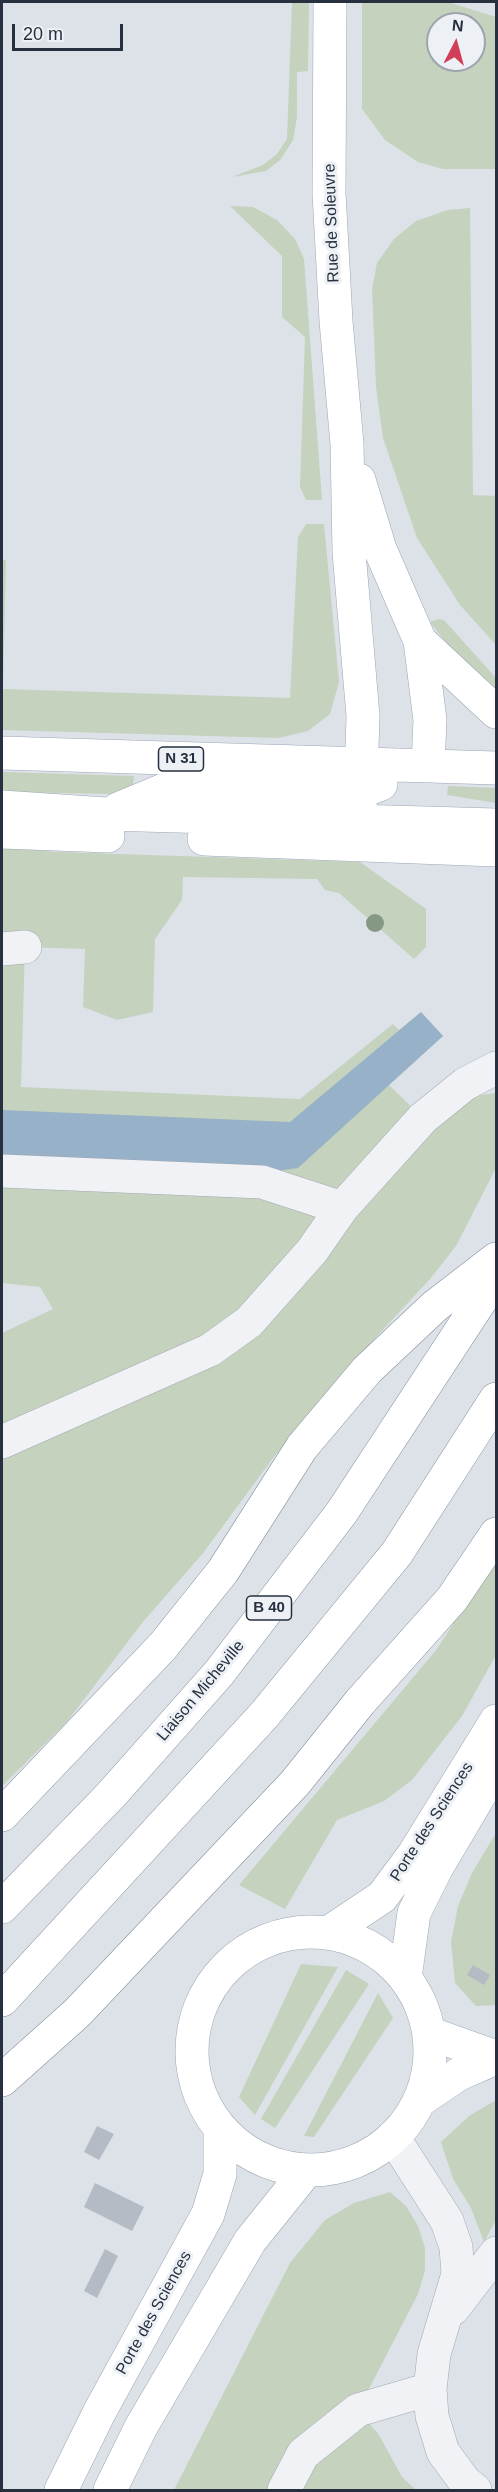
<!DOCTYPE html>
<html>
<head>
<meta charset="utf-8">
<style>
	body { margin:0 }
	#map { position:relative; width:498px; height:2492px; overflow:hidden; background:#dde2e8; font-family:Helvetica,sans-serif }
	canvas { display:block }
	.frame { position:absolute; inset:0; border:3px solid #26303f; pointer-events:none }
	.north { position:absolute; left:426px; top:12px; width:60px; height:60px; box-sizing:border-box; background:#edf1f5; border:2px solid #9da4ac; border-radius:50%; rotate:6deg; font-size:16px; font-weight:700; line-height:24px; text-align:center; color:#26303f }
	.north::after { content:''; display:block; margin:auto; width:21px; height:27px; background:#d23d57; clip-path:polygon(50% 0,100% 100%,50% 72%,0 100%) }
	.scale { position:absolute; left:12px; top:24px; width:111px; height:27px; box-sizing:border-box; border:3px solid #26303f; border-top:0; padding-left:8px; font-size:18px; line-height:21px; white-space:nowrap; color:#26303f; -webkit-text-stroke:4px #edf1f5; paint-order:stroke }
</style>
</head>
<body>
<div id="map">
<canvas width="498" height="2492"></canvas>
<div class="frame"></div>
<div class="north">N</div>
<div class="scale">20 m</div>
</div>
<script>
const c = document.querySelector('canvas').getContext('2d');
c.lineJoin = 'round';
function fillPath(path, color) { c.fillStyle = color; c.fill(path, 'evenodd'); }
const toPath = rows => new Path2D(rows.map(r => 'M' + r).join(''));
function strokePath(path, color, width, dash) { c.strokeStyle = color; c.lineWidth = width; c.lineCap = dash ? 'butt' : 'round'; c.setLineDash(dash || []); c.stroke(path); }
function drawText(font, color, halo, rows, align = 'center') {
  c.font = font + ' Helvetica,sans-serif'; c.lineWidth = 6; c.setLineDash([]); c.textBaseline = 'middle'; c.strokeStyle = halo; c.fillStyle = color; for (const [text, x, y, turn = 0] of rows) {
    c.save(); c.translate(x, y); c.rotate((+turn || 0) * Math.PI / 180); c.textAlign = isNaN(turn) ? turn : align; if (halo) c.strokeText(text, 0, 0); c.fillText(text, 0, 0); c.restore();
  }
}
fillPath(toPath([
	[292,2,309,2,308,71,297,72,297,117,293,140,281,159,266,171,232,177,263,165,277,154,287,139],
	[362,2,448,2,496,17,496,169,443,169,418,162,385,140,362,109],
	[438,24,474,24,474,60,438,60],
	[230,206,253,207,277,220,295,239,304,259,322,500,306,500,300,487,305,337,282,317,282,256],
	[470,208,473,495,496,496,496,645,460,605,417,538,383,438,376,387,372,289,377,263,394,239,416,221,448,210],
	[306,524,324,524,339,682,330,714,308,731,278,738,2,730,2,560,6,560,3,689,290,698,298,537],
	[439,619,444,620,496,678,496,688,493,692,463,665,430,622],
	[2,772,134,776,133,785,110,794,2,792],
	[448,786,496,788,496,803,447,795],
	[2,847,59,852,360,862,426,909,426,947,414,959,339,893,325,890,317,879,183,877,182,900,155,939,153,1012,117,1020,83,1007,85,949,25,947,21,1087,300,1099,393,1024,399,1030,421,1012,443,1036,389,1085,423,1118,456,1098,496,1093,496,1168,456,1246,430,1279,341,1375,273,1458,204,1552,142,1623,66,1723,2,1786,2,1333,53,1309,40,1287,2,1283],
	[496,1556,496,1655,462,1716,412,1780,384,1801,337,1820,285,1909,239,1885,437,1649],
	[496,1833,496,2005,476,2006,455,1983,451,1942,458,1906,472,1873],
	[301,1964,338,1967,255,2115,239,2097],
	[346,1970,369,1984,275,2128,261,2119],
	[378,1993,393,2018,314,2137,304,2136],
	[496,2100,496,2220,484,2242,471,2208,453,2179,441,2142,469,2116],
	[390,2192,406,2206,418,2226,425,2248,425,2270,418,2294,358,2410,379,2435,402,2477,416,2490,174,2490,290,2263,325,2220,354,2203]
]), '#c4d2be');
fillPath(toPath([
	[421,1012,443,1036,298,1168,263,1173,2,1163,2,1110,290,1122]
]), '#97b1c9');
fillPath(toPath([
	[473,1965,490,1975,484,1985,467,1975],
	[97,2126,114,2134,99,2160,84,2152],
	[95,2183,144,2207,132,2231,84,2207],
	[105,2249,118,2256,97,2298,84,2291]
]), '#b4bbc5');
const minor = toPath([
	[2,949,25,947],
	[2,1171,262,1182,342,1208],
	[2,1442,210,1350,249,1322,312,1251,342,1208,423,1118,465,1084,496,1068],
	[393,2137,447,2221,456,2247,458,2274,434,2354,430,2389,432,2416,443,2452,465,2482,475,2490],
	[453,2309,496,2253],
	[284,2490,303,2454,358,2410,430,2389]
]);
const major = toPath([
	[330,2,329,193,336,321,347,444,349,552,363,716,359,845],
	[359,480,380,549,420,641,430,720,428,766],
	[420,641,496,712],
	[2,753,496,768],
	[2,807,106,814,496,825],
	[118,809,171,787,360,792,381,784],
	[2,832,108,836],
	[204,839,496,850],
	'192 2051a119 119 0 1 1 238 0a119 119 0 1 1-238 0Z',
	[328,1933,382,1897,414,1854,496,1721],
	[405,1978,414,1913,436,1869,496,1767],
	[429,2033,496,2057],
	[419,2101,459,2074,496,2058],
	[61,2490,100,2411,208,2214,220,2174,220,2128],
	[110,2490,141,2427,250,2241,307,2170]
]);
const highway = toPath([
	[2,1815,163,1646,223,1571,302,1447,367,1370,435,1306,496,1259],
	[2,1907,111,1795,219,1673,342,1512,496,1277],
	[2,2000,265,1714,397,1553,496,1399],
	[2,2080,77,2013,295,1783,360,1702,452,1599,496,1534]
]);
strokePath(minor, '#a2a9b2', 34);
strokePath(major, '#9ca6b4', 34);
strokePath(highway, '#848f9f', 34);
strokePath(minor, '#f0f2f6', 33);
strokePath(major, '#fff', 33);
strokePath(highway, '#fff', 33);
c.fillStyle = '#849884';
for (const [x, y] of [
	[375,923]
]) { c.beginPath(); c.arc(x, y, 9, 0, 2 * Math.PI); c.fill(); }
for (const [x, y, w] of [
	[181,759,45],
	[269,1608,45]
]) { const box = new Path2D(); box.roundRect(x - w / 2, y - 12, w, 24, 4.5); c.fillStyle = '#edf1f5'; c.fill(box); strokePath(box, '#26303f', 1.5); }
drawText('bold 15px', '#26303f', null, [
	["N 31",181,759],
	["B 40",269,1608]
]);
drawText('16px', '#26303f', '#edf1f5', [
	["Rue de Soleuvre",332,223,-92],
	["Liaison Micheville",201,1691,-50],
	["Porte des Sciences",432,1822,-57],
	["Porte des Sciences",154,2313,-61]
]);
</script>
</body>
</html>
